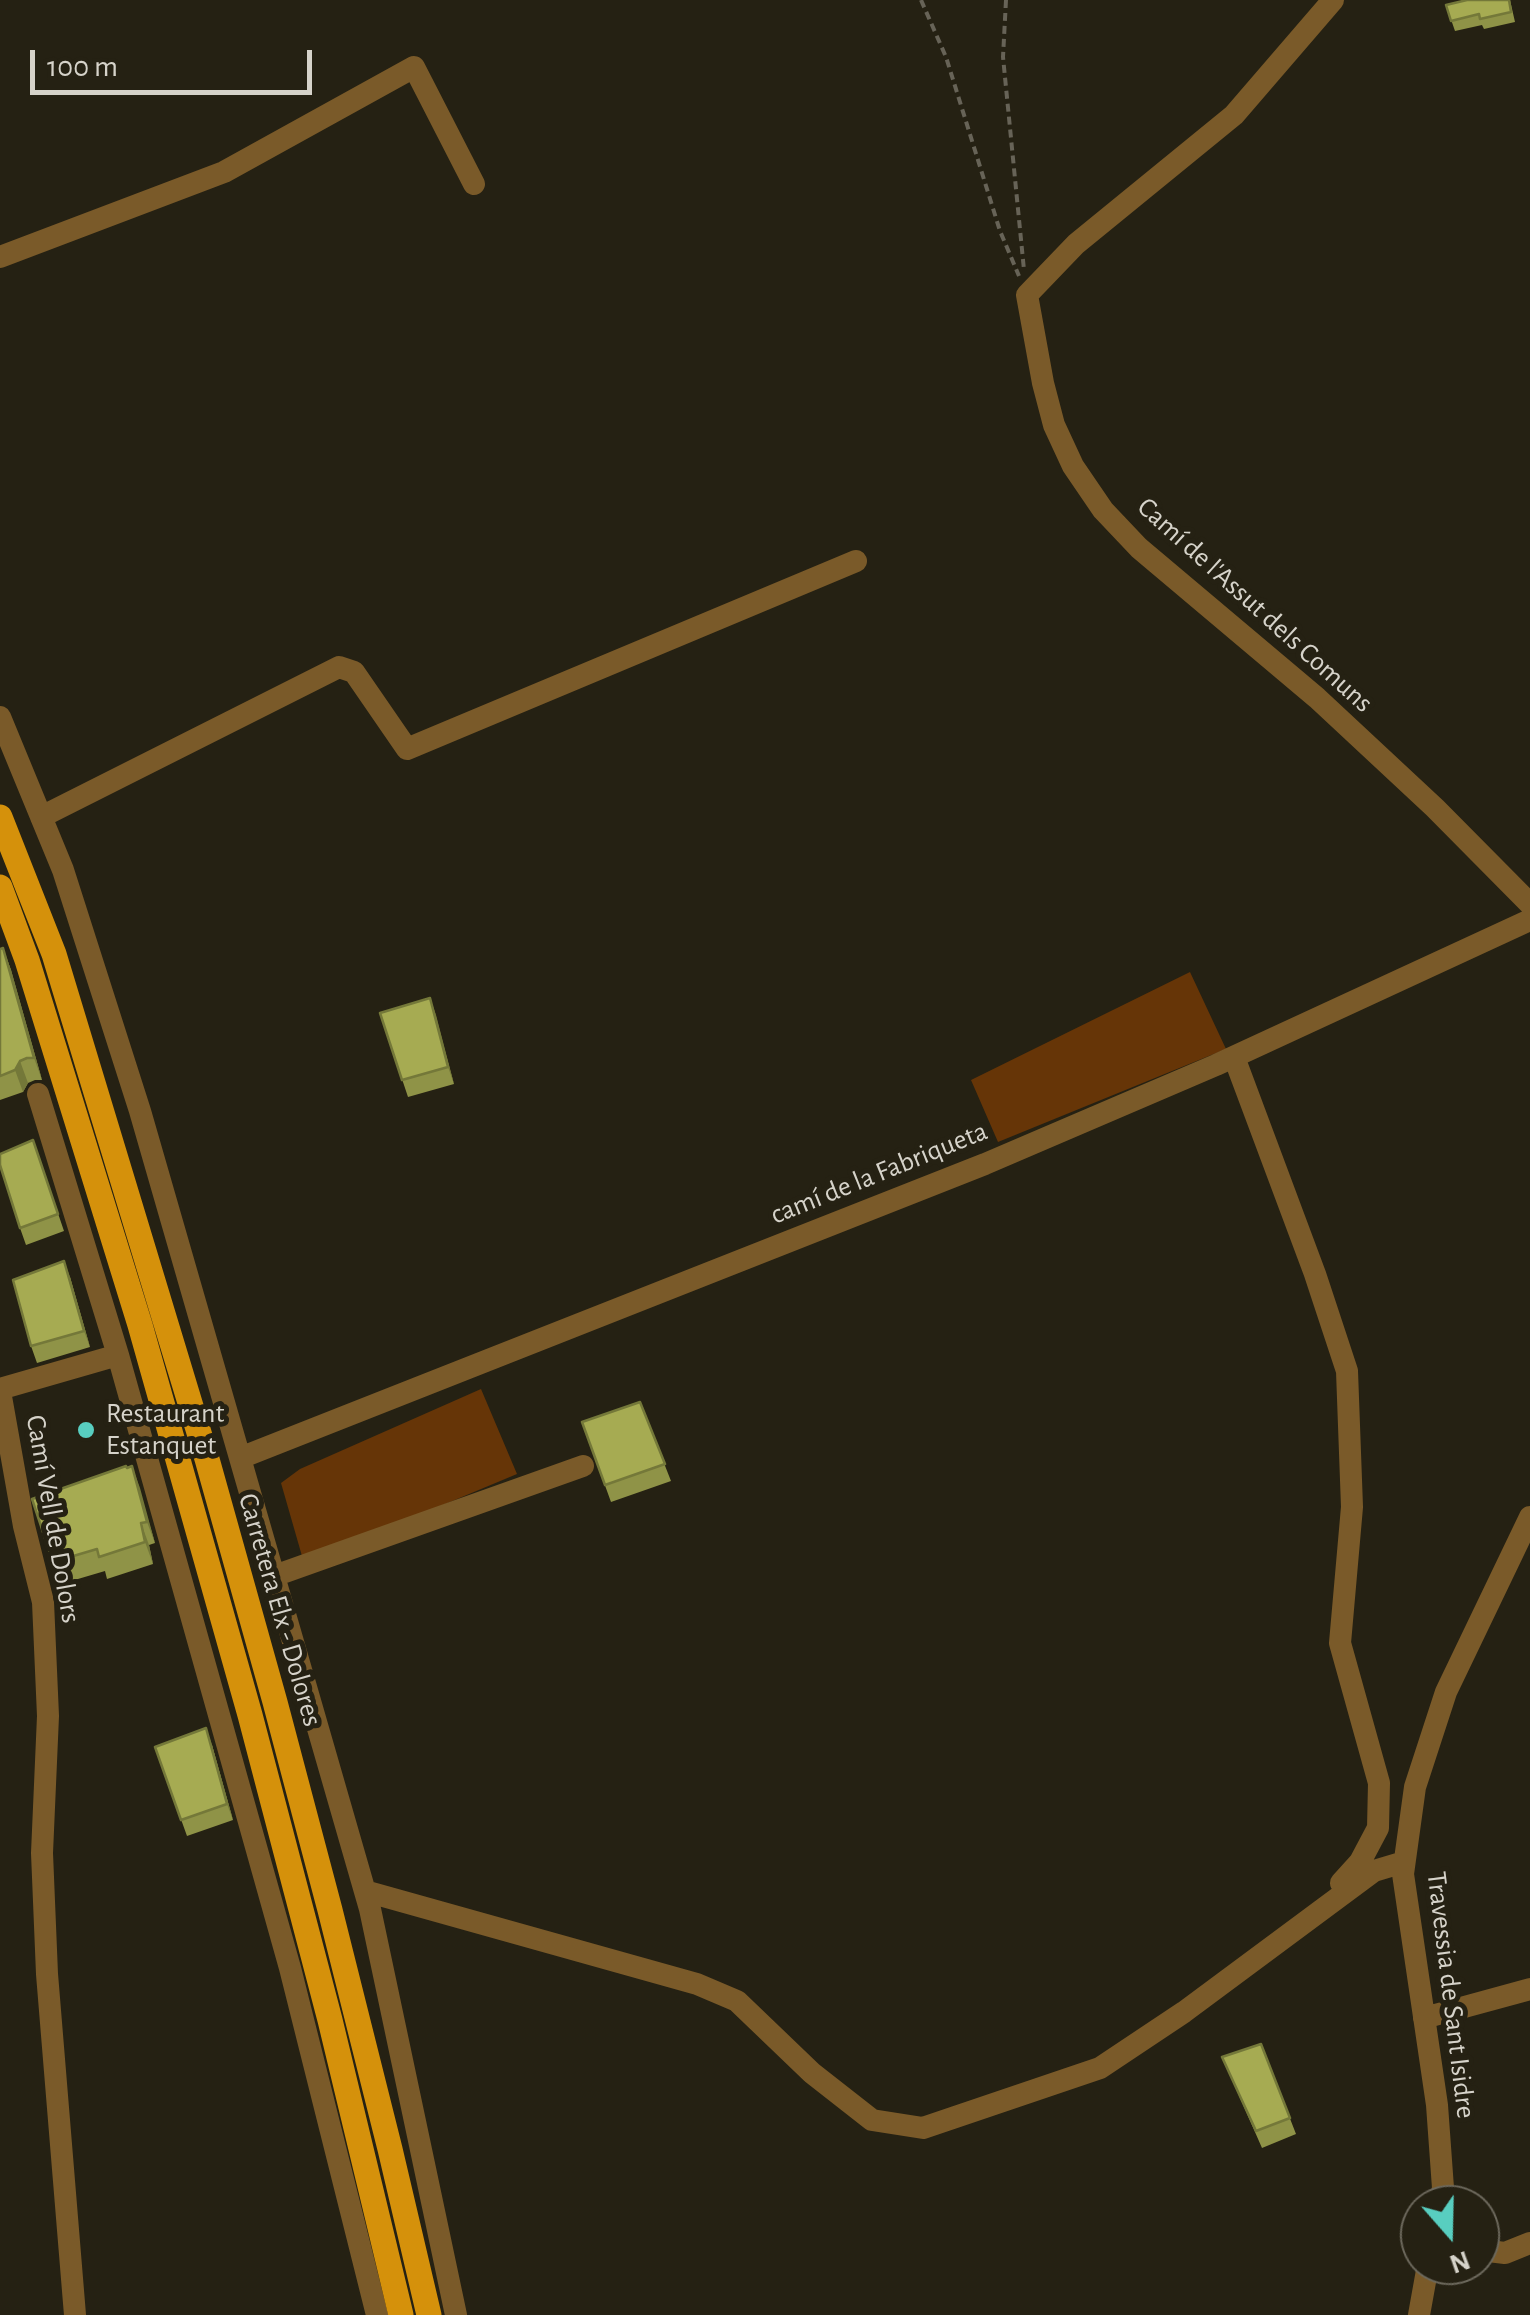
<!DOCTYPE html>
<html>
<head>
<meta charset="utf-8">
<style>
	body { margin:0 }
	#map { position:relative; width:1530px; height:2315px; overflow:hidden; background:#252113; font-family:"Alegreya Sans",sans-serif }
	canvas { display:block }
	.north { position:absolute; left:1400px; top:2185px; width:100px; height:100px; box-sizing:border-box; background:#252113; border:2px solid #6c685c; border-radius:50%; rotate:160deg; font-size:28px; font-weight:700; line-height:40px; text-align:center; color:#d6d3ca }
	.north::after { content:''; display:block; margin:auto; width:35px; height:45px; background:#58cec0; clip-path:polygon(50% 0,100% 100%,50% 72%,0 100%) }
	.scale { position:absolute; left:30px; top:50px; width:282px; height:45px; box-sizing:border-box; border:5px solid #d6d3ca; border-top:0; padding-left:12px; font-size:30px; line-height:35px; white-space:nowrap; color:#d6d3ca; -webkit-text-stroke:8px #252113; paint-order:stroke }
</style>
</head>
<body>
<div id="map">
<canvas width="1530" height="2315"></canvas>
<div class="north">N</div>
<div class="scale">100 m</div>
</div>
<script>
const c = document.querySelector('canvas').getContext('2d');
c.lineJoin = 'round';
function fillPath(path, color) { c.fillStyle = color; c.fill(path, 'evenodd'); }
const toPath = rows => new Path2D(rows.map(r => 'M' + r).join(''));
function strokePath(path, color, width, dash) { c.strokeStyle = color; c.lineWidth = width; c.lineCap = dash ? 'butt' : 'round'; c.setLineDash(dash || []); c.stroke(path); }
function drawText(font, color, halo, rows, align = 'center') {
  c.font = font + ' "Alegreya Sans",sans-serif'; c.lineWidth = 10; c.setLineDash([]); c.textBaseline = 'middle'; c.strokeStyle = halo; c.fillStyle = color; for (const [text, x, y, turn = 0] of rows) {
    c.save(); c.translate(x, y); c.rotate((+turn || 0) * Math.PI / 180); c.textAlign = isNaN(turn) ? turn : align; if (halo) c.strokeText(text, 0, 0); c.fillText(text, 0, 0); c.restore();
  }
}
fillPath(toPath([
	[1190,972,1226,1049,998,1142,971,1080],
	[481,1389,517,1474,304,1563,281,1483,300,1469]
]), '#663507');
strokePath(toPath([
	[921,0,946,57,1000,231,1019,276],
	[1006,0,1003,57,1024,270]
]), '#676357', 4, [8, 5]);
strokePath(toPath([
	[1333,0,1234,115,1076,244,1027,295,1043,383,1054,425,1073,466,1103,510,1139,548,1317,698,1435,808,1530,904],
	[0,257,224,172,414,67,474,184],
	[0,717,63,870,140,1111,370,1909,456,2315],
	[41,817,339,667,354,672,407,749,856,561],
	[1234,1057,1315,1274,1347,1371,1352,1507,1340,1643,1379,1783,1378,1828,1360,1862,1341,1883],
	[38,1094,118,1355,290,1968,377,2315],
	[0,1389,118,1355],
	[0,1391,24,1526,43,1602,48,1716,42,1853,47,1974,75,2315],
	[240,1458,985,1164,1216,1065,1530,920],
	[274,1576,583,1466],
	[365,1891,697,1984,737,2001,812,2073,872,2120,923,2128,1100,2068,1184,2012,1374,1871,1404,1862],
	[1424,2018,1530,1989],
	[1439,2205,1443,2188,1437,2105,1403,1874,1415,1787,1446,1692,1530,1517],
	[1480,2250,1505,2253,1530,2243],
	[1419,2315,1428,2265]
]), '#7a5a29', 22);
strokePath(toPath([
	[0,817,54,954,207,1459,275,1702,330,1910,390,2149,429,2315],
	[0,887,27,960,140,1325,250,1715,330,2020,401,2315]
]), '#d5910b', 25);
fillPath(toPath([
	[1467,0,1510,0,1515,22,1484,29,1482,25,1455,31,1446,5],
	[3,948,11,970,42,1080,35,1080,28,1083,23,1092,0,1100,0,949],
	[430,998,454,1084,408,1097,380,1013],
	[33,1140,64,1231,26,1245,20,1228],
	[70,1277,90,1347,37,1363,31,1346],
	[640,1402,671,1481,611,1502,582,1422],
	[132,1466,155,1543,149,1545,153,1564,107,1579,105,1571,61,1584,32,1499],
	[212,1745,233,1820,187,1836,155,1747],
	[1261,2044,1296,2134,1262,2148,1222,2057]
]), '#8f9347');
fillPath(toPath([
	[3,948,11,970,42,1080,34,1058],
	[430,998,436,1015,454,1084,448,1067],
	[20,1061,28,1083,23,1092,15,1070],
	[64,1261,70,1277,90,1347,84,1331],
	[132,1466,140,1488,155,1543,147,1522],
	[141,1523,149,1545,153,1564,145,1542],
	[206,1728,212,1745,233,1820,227,1804]
]), '#747839');
const building = toPath([
	[1467,0,1509,0,1511,12,1480,19,1479,14,1451,21,1446,5,1467,0],
	[3,948,34,1058,27,1058,20,1061,15,1070,0,1076,0,949,3,948],
	[430,998,448,1067,402,1080,380,1013,430,998],
	[33,1140,58,1214,20,1228,0,1165,0,1154,33,1140],
	[64,1261,84,1331,31,1346,13,1280,64,1261],
	[640,1402,665,1464,605,1485,582,1422,640,1402],
	[126,1466,127,1468,132,1466,147,1522,141,1523,145,1542,99,1557,97,1549,53,1562,32,1499,126,1466],
	[206,1728,227,1804,181,1820,155,1747,206,1728],
	[1261,2044,1290,2118,1256,2131,1222,2057,1261,2044]
]);
fillPath(building, '#a6ab52');
strokePath(building, '#747839', 2.5);
for (const [x, y, r, color] of [
	[86,1430,10,"#58cec0"]
]) { const dot = new Path2D(); dot.arc(x, y, r, 0, 2 * Math.PI); c.fillStyle = color; c.fill(dot); strokePath(dot, '#252113', 4); }
drawText('28px', '#d6d3ca', '#252113', [
	["Camí de l'Assut dels Comuns",1255,605,42],
	["camí de la Fabriqueta",879,1173,-22],
	["Camí Vell de Dolors",53,1519,80],
	["Carretera Elx - Dolores",280,1610,74],
	["Travessia de Sant Isidre",1451,1995,83]
]);
drawText('28px', '#d6d3ca', '#252113', [
	["Restaurant",106,1414],
	["Estanquet",106,1446]
], 'left');
</script>
</body>
</html>
